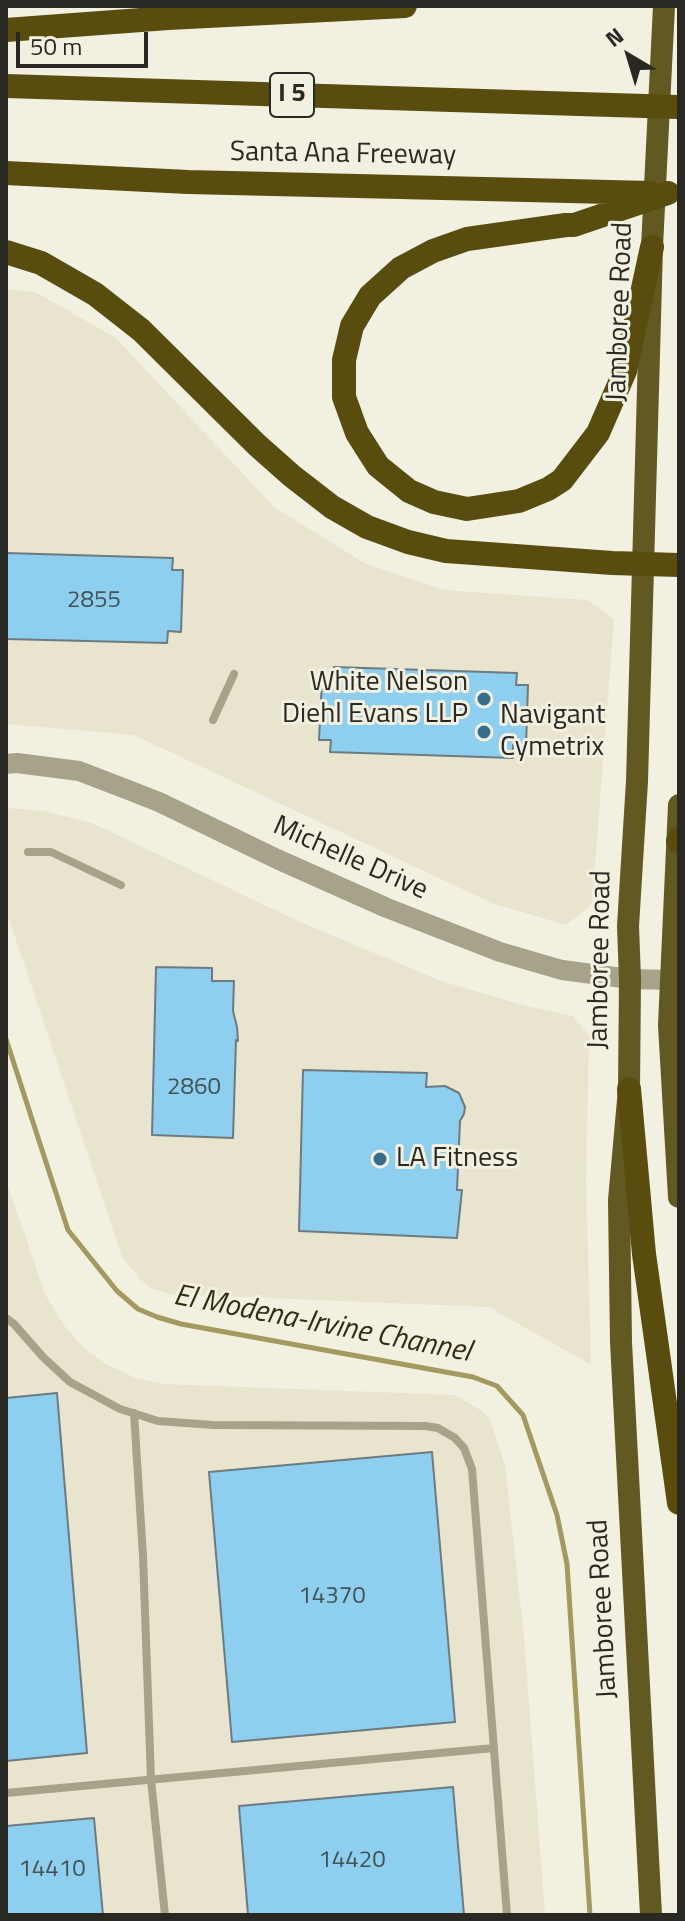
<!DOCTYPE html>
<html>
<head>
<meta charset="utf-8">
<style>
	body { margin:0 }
	#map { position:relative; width:685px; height:1921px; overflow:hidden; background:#f2f0e1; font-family:"Titillium Web",sans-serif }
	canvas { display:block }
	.frame { position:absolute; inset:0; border:8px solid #292822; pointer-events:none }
	.north { position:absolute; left:589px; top:16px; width:80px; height:80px; -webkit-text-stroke:6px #f2f0e1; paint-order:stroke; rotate:322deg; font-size:22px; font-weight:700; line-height:32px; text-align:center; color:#292822 }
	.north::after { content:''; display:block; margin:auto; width:28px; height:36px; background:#292822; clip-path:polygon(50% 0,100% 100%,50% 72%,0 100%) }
	.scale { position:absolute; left:16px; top:32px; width:132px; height:36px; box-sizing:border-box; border:4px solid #292822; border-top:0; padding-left:10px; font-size:24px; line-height:28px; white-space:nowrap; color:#292822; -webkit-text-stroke:6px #f2f0e1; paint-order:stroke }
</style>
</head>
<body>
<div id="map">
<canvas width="685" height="1921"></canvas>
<div class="frame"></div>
<div class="north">N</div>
<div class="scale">50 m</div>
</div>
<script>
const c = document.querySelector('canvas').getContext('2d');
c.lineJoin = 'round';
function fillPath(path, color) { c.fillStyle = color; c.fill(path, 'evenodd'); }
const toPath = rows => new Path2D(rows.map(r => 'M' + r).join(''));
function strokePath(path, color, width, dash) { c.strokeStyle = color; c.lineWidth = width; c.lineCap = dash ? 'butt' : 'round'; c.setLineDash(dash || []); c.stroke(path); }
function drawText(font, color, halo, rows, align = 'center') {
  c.font = font + ' "Titillium Web",sans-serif'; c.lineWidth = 6; c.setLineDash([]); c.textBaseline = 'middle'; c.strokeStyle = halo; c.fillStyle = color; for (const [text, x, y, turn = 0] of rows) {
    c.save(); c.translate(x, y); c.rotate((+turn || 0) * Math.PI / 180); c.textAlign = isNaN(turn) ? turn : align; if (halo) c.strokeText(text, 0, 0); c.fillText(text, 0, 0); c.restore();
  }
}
fillPath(toPath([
	[6,289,35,292,116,338,274,507,366,564,444,590,587,600,614,619,592,904,566,925,492,903,134,735,6,724],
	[6,808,44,811,92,823,298,921,441,981,526,1006,573,1016,589,1035,586,1181,591,1365,489,1307,169,1294,149,1287,139,1278,122,1257,6,910],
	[6,1180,45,1294,63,1324,80,1344,107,1365,136,1378,164,1384,455,1395,482,1411,490,1420,505,1466,524,1637,545,1915,6,1915]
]), '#e8e4ce');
strokePath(toPath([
	[6,1039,68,1230,117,1291,138,1309,157,1317,181,1324,473,1377,497,1386,523,1415,557,1515,567,1564,590,1915]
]), '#a4995e', 5);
const building = toPath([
	[6,553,173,558,172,570,183,570,181,632,168,631,167,643,6,639,6,553],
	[334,667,517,673,516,685,528,685,526,746,513,745,513,758,330,752,331,740,319,740,322,679,334,679,334,667],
	[156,967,212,968,212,981,234,981,233,1011,237,1027,238,1041,236,1040,233,1138,152,1135,156,967],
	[303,1070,427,1073,426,1087,445,1086,459,1093,465,1107,464,1114,460,1121,457,1190,462,1190,457,1238,299,1231,303,1070],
	[57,1393,87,1753,6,1761,6,1398,57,1393],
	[432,1452,455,1722,232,1742,209,1472,432,1452],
	[453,1787,464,1915,248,1915,239,1806,453,1787],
	[94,1818,103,1915,6,1915,6,1826,94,1818]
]);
fillPath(building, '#8eceee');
strokePath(building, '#6d7a81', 2);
strokePath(toPath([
	[213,720,234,674],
	[28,852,51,852,121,885],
	[6,1318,14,1324,43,1357,70,1382,120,1409,158,1421,213,1425,426,1426,438,1428,455,1438,464,1448,472,1469,507,1915],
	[134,1413,143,1556,151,1780,165,1915],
	[6,1793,494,1748]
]), '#a7a38a', 8);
strokePath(toPath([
	[6,764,17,763,79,771,131,791,159,802,277,859,387,908,500,952,562,970,630,979,671,980]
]), '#a7a38a', 20);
strokePath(toPath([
	[679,805,669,1025,679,1197],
	[651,1915,621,1342,619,1200,629,1089,630,979,628,926,637,781,652,247,664,6]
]), '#625822', 22);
strokePath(toPath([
	[6,30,168,18,405,6],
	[6,86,579,104],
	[6,173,188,182,569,191],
	[566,225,467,239,433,251,401,268,370,296,352,326,344,360,344,397,357,433,378,466,409,491,434,502,467,509,519,501,548,489,562,480,598,433,625,371,652,247],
	[6,252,41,263,95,294,141,330,257,445,292,476,332,507,367,527,408,542,446,551,612,563,679,565],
	[678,841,679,839],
	[629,1089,644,1254,679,1503]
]), '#584d0f', 24);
strokePath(toPath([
	[579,104,678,107],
	[569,191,650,193],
	[566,225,574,225,668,193]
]), '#584d0f', 24);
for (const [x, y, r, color] of [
	[484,699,8,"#366e88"],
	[484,732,8,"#366e88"],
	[380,1159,8,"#366e88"]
]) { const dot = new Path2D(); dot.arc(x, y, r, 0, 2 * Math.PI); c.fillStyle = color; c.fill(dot); strokePath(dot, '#f2f0e1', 3); }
drawText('24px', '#425255', null, [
	["2855",94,601],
	["2860",194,1088],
	["14370",332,1597],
	["14420",352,1861],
	["14410",52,1870]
]);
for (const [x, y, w] of [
	[292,95,44]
]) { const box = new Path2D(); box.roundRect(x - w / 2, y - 22, w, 44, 6); c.fillStyle = '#f2f0e1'; c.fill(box); strokePath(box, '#292822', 2); }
drawText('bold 26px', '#292822', null, [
	["I 5",292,95]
]);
drawText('28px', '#292822', '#f2f0e1', [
	["Santa Ana Freeway",343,155,1],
	["Jamboree Road",621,312,-88],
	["Michelle Drive",350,859,24],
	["Jamboree Road",601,960,-89],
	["Jamboree Road",604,1609,-93]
]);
drawText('28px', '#292822', '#f2f0e1', [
	["White Nelson",468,683,"right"],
	["Diehl Evans LLP",468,715,"right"],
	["Navigant",500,716],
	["Cymetrix",500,748],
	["LA Fitness",396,1159]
], 'left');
drawText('italic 30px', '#322d11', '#f2f0e1', [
	["El Modena-Irvine Channel",322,1325,11]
]);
</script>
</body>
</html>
